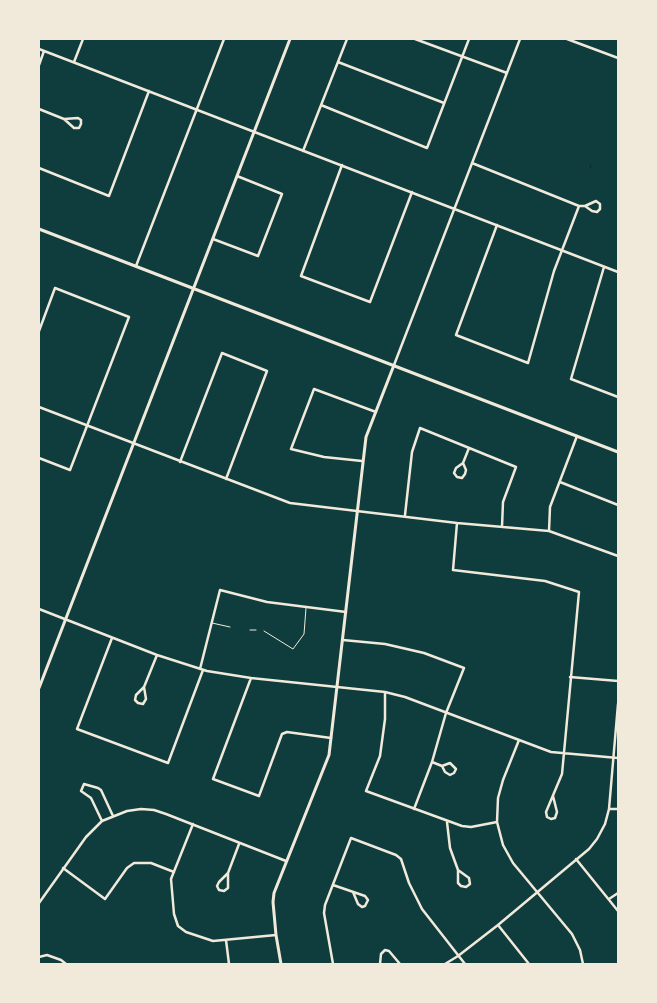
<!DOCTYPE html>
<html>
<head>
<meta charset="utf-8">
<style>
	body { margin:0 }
	#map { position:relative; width:657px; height:1003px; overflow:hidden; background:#0f3d3e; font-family:"Archivo Narrow",sans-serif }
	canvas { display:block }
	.frame { position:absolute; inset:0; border:40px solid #f1e9da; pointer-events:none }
</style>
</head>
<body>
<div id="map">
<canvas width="657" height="1003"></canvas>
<div class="frame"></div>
</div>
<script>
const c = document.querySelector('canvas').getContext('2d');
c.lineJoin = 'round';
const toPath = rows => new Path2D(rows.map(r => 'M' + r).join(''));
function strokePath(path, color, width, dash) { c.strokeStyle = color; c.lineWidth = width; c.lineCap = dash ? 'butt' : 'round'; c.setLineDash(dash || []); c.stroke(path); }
strokePath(toPath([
	[590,168,591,165]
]), '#0a2a2b', 1);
strokePath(toPath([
	[212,623,230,627],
	[250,630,256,630],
	[264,631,293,649,304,634,306,608]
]), '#f1e9da', 1);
strokePath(toPath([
	[415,39,507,73],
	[567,39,618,58],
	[39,49,618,272],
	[74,62,83,39],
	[338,62,444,103],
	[39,65,44,51],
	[321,105,427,148,469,39],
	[39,109,64,119,78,118,81,120,81,124,79,128,74,128,64,119],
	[303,151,347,39],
	[472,163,579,206,585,206,592,211,597,212,600,209,600,204,596,201,585,206],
	[342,165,301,276,370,302,412,192],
	[39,168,109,196,149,91],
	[497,225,456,335,528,363,554,271,579,206],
	[213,239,258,256,282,194,237,176],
	[136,266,224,39],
	[604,267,571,379,618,397],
	[39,331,55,288,129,317,70,470,39,458],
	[394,365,520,39],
	[39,407,290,503,457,523,549,531,618,556],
	[362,461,324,457,291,449,314,389,376,412],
	[180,462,222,353,267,371,226,479],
	[463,463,466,470,465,474,462,478,457,477,454,473,456,468,463,463,469,448],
	[560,482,618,505],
	[405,515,412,452,420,428,516,467,503,502,502,527],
	[457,523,453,570,545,581,579,592,562,774,546,812,547,817,551,819,555,818,557,812,553,796],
	[549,531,550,507,577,436],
	[39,609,157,655,207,671,251,678,385,692,405,697,551,752,618,758],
	[112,638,77,729,168,763,203,670],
	[343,640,385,644,424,653,464,668,446,713,432,762,414,809],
	[200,669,220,590,267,602,346,612],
	[570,677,618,681],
	[251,678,213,779,259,796,282,734,287,732,331,738],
	[144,687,146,699,143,704,138,703,135,700,136,695,144,687,157,655],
	[385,692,385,719,380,756,366,791,462,826,471,827,497,822],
	[519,740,503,780,498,798,497,822,503,845,513,863,572,934,580,950,583,964],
	[432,762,442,766,450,763,456,769,454,773,450,775,445,772,442,766],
	[609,809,618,809],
	[102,821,91,798,81,791,84,784,98,788,101,790,113,816],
	[447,822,450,848,458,870,458,883,461,886,466,887,470,884,469,878,458,870],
	[193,824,171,879,174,914,178,926,186,932,213,941,276,935],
	[576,859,618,911],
	[63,868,105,899,127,868,134,863,151,863,174,872],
	[228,873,219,882,217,886,219,890,224,891,228,888,228,873,239,844],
	[333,885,365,896,368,900,365,906,362,907,358,904,353,892],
	[609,899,618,893],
	[39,903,86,837,102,821,127,811,141,809,154,810,166,814,286,861],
	[498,925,529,964],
	[226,940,229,964],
	[39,957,47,955,61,960,66,964],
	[333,964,324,913,325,905,351,838,396,855,401,859,409,883,422,909,465,964],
	[380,964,381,954,385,950,389,951,400,964],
	[445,964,458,956,498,925,589,849,597,839,605,824,609,809,618,704]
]), '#f1e9da', 2.5);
strokePath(toPath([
	[39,229,618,452],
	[39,688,290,39],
	[281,964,276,935,273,902,274,893,329,755,366,437,394,365]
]), '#f1e9da', 3);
</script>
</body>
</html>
